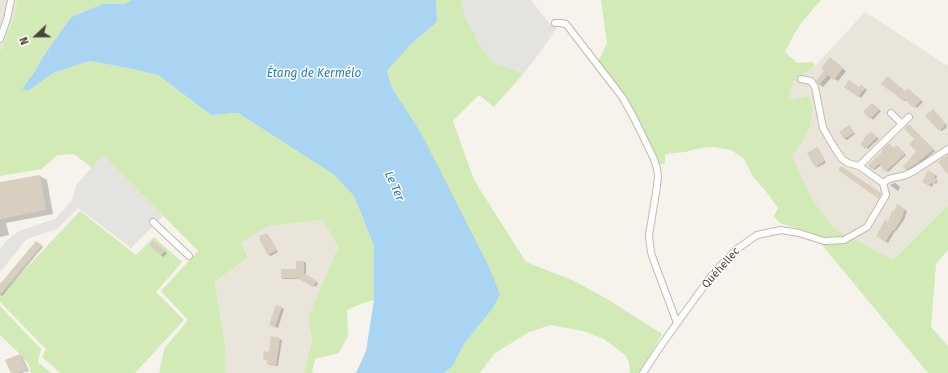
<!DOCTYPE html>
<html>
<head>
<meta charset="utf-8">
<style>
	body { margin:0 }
	#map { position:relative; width:948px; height:373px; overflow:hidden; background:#f6f3ec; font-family:"Fira Sans",sans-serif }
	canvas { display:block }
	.north { position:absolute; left:16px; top:16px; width:40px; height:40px; -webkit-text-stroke:3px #fff; paint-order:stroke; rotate:248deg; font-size:11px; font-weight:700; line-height:16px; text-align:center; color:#4b4439 }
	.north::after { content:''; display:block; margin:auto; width:14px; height:18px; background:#4b4439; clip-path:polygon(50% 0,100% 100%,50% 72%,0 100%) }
</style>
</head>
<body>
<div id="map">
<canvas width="948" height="373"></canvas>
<div class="north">N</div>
</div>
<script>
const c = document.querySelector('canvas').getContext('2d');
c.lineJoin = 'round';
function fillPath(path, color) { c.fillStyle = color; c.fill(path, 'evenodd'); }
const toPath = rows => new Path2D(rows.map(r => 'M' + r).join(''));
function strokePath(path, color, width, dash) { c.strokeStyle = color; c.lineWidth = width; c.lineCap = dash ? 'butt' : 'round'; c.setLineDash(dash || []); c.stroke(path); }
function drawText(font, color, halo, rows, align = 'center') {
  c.font = font + ' "Fira Sans",sans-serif'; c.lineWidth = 3; c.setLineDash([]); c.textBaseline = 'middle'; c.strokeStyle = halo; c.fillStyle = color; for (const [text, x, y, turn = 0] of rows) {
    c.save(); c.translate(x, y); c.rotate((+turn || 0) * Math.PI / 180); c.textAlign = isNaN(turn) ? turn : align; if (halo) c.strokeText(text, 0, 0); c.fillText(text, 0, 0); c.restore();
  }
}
fillPath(toPath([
	[0,0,17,0,13,20,0,51],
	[865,12,948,66,948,205,893,260,835,229,812,199,792,156,788,101,794,80,815,66],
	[323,220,338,247,309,318,312,339,304,373,225,373,225,346,215,282,248,257,241,243,268,226]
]), '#eae5da');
fillPath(toPath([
	[17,0,132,0,124,4,103,4,71,17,43,57,33,74,22,89,28,91,53,73,90,61,128,68,158,75,211,115,238,113,333,174,354,196,374,246,374,300,363,303,347,310,348,336,339,353,315,359,312,372,314,373,304,373,312,339,308,318,338,247,323,220,268,226,241,243,248,257,215,282,225,346,225,373,159,373,164,349,188,320,161,291,198,251,103,155,92,168,74,154,57,155,42,169,0,176,0,51,13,20],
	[436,0,461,0,465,16,493,63,524,73,494,107,479,95,453,121,474,180,526,262,572,280,609,300,662,334,639,373,630,373,629,362,625,355,604,339,583,331,551,325,529,332,494,354,480,373,444,373,452,367,464,344,493,308,420,131,392,88,387,71,410,45,437,22],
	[601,0,821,0,801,23,792,38,785,52,797,63,813,62,815,66,794,80,788,101,808,96,813,109,808,132,792,156,812,199,835,229,893,260,948,205,948,250,936,264,931,327,948,346,948,373,928,373,812,233,780,223,774,216,778,208,765,190,753,177,744,159,731,150,713,147,701,148,685,152,665,154,665,163,657,166,635,120,596,66,607,43],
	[80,211,136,255,154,237,182,262,156,292,184,320,135,373,60,373,42,357,46,349,0,302,0,296],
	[0,306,41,349,38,362,51,373,31,373,29,365,20,354,0,335]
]), '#d2eab5');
fillPath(toPath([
	[461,0,531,0,549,23,557,28,544,47,524,73,493,63,479,44,465,16],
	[103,155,163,216,131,248,78,208,57,229,27,239,0,272,0,249,6,241,19,231,55,219,72,200,76,185]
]), '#e5e3e0');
fillPath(toPath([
	[132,0,436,0,437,22,410,45,387,71,392,88,420,131,488,265,500,294,493,308,464,344,452,367,444,373,356,373,366,351,374,300,374,246,354,196,333,174,238,113,211,115,158,75,128,68,90,61,53,73,28,91,22,89,33,74,43,57,71,17,103,4,124,4]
]), '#a9d4f2');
fillPath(toPath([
	[834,61,846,71,838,81,832,77,823,87,820,85,818,81],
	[845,86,859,88,863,87,867,90,861,98],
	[910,91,923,102,917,108,907,100,905,101,903,100,906,92],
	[873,104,881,111,873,120,871,118],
	[935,112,947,125,946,126,947,127,942,131,940,130],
	[909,125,935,151,920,164,908,171,906,169,917,151,916,139],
	[849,126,851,128,855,134,847,140,845,139,840,132],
	[871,132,879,139,868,149,862,144],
	[889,144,895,149,899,148,906,155,888,172,881,165,875,170,873,169,869,165,883,152],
	[817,148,819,150,826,163,818,167,816,166],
	[929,172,937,176,936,180,938,181,936,184,934,183,932,187,923,182],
	[40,176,47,180,53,214,6,223,9,235,0,237,0,183],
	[895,183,900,187,898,191,890,185],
	[897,205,907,211,904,220,896,231,895,231,888,243,877,236,895,213],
	[265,234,268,235,278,252,271,256,269,255],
	[39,243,43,247,2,296,0,295,0,286],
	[156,243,167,253,163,257,161,255],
	[304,262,306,263,306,276,318,283,316,287,299,279,284,279,282,278,297,270],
	[277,306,284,309,278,328,273,326],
	[272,337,282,340,278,366,270,365,268,363,268,360,264,359,269,353],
	[20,355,22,356,29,371,21,373,12,373]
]), '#0003');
fillPath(toPath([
	[830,57,843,68,834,80,828,75,819,85,816,81,824,71,821,68],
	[887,76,905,91,908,88,921,100,914,108,904,99,903,101,895,94,894,94,881,84],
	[849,80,859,87,861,84,865,88,858,97,844,87],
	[872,103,879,110,870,119,863,112],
	[933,109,946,124,944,125,945,126,939,131,925,116],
	[909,124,933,150,917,163,906,170,903,167,916,151,909,144,914,139,904,128],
	[849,125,854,133,844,139,839,132],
	[871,131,877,137,865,149,860,144,864,140,863,139],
	[889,143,894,148,897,145,905,154,885,172,879,164,872,170,868,165,882,152,881,151],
	[817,147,825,161,815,167,807,153],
	[948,154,948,175,938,162],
	[841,166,881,193,881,194,879,199,838,170],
	[928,170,935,174,934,178,937,179,934,184,931,183,929,186,922,182],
	[40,175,46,210,0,219,0,182],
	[897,204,905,209,902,218,894,231,893,230,885,242,876,236,885,220,888,221,892,211,894,211],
	[266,233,277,250,268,255,259,239,260,238,259,236],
	[153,240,165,251,161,256,149,245],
	[36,241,42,245,0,294,0,284],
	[296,261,304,261,304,273,317,281,313,287,296,278,281,278,281,269,296,269],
	[276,305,282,307,275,327,269,325],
	[271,336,280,338,276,365,267,364,267,360,263,359,264,351,269,352],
	[20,354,27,370,19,372,19,373,11,373,5,360]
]), '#d8cfc1');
const minor = toPath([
	[555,23,561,23,566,24,623,98,635,120,653,157,657,168,658,177,657,186,651,223,649,235,650,246,652,256,677,323],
	[0,39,7,19,11,0],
	[801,79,811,81,815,87,823,128,834,147,842,159,848,163,859,166,883,183],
	[891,113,902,124],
	[859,166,909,117],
	[153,222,189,256],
	[643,373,658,350,677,323,715,271,737,249,757,235,781,230,799,233,824,241,844,240,867,227,886,195,883,183,889,179,906,175,914,171,948,149]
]);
strokePath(minor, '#c2bbae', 8);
strokePath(minor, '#fff', 6);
drawText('11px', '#4b4439', '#fff', [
	["Quéhellec",721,268,-48]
]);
drawText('italic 12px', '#2e7ab2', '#fff', [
	["Étang de Kermélo",314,74],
	["Le Ter",394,186,66]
]);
</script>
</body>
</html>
